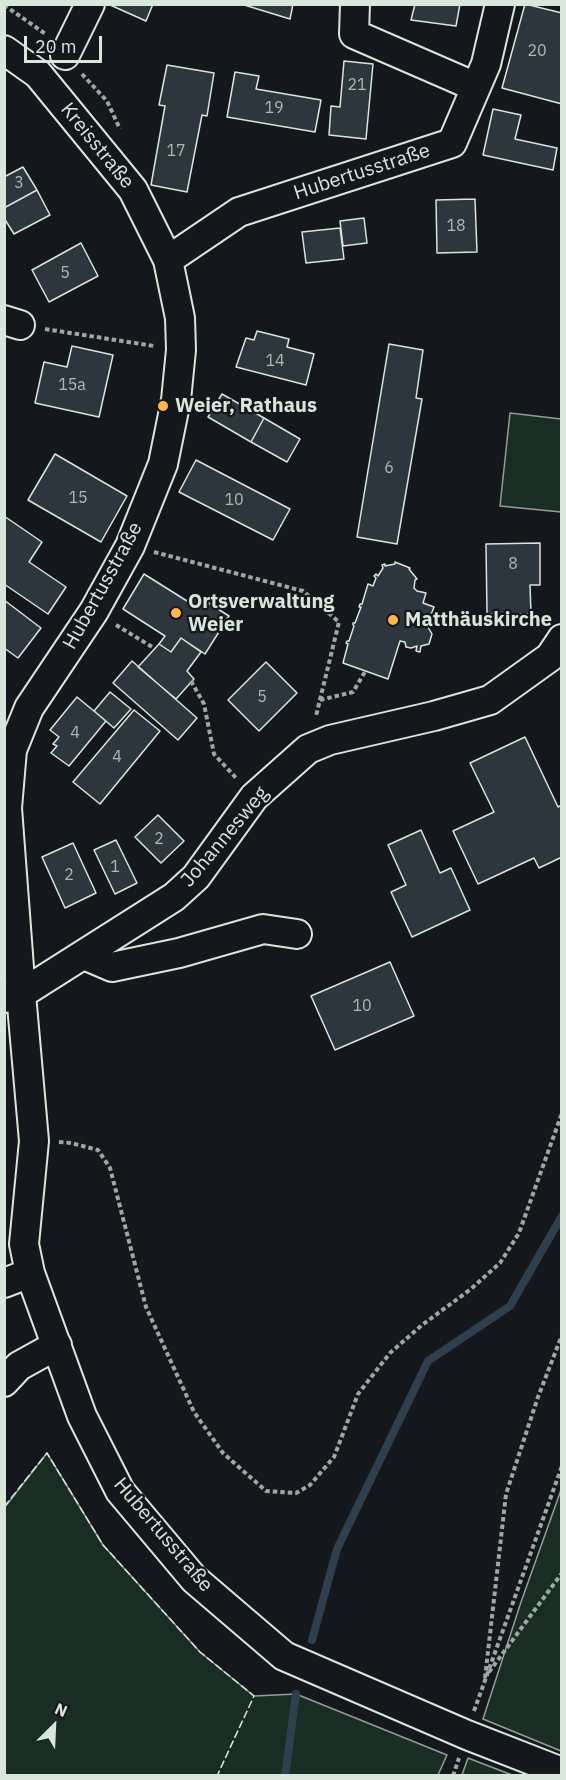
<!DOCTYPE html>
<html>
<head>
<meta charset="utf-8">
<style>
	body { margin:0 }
	#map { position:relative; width:566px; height:1780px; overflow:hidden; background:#14181c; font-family:"IBM Plex Sans",sans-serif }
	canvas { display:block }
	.frame { position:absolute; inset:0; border:6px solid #d8e6dc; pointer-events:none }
	.north { position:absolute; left:24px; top:1696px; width:60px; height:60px; -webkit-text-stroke:4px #14181c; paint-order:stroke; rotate:24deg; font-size:16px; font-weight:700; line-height:24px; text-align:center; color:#d8e6dc }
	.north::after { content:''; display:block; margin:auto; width:21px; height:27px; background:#d8e6dc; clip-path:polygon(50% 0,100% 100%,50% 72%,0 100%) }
	.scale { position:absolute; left:24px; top:36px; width:78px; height:27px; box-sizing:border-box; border:3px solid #d8e6dc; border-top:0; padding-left:8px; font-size:18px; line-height:21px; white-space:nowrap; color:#d8e6dc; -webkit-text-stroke:4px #14181c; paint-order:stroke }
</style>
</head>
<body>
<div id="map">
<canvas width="566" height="1780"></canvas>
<div class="frame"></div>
<div class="north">N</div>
<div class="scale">20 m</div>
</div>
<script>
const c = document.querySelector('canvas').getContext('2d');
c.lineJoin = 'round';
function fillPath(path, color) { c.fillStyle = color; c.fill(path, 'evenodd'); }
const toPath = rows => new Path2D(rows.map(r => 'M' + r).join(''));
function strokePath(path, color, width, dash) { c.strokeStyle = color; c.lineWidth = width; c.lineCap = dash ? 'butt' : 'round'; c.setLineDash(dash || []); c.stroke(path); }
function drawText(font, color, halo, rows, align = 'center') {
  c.font = font + ' "IBM Plex Sans",sans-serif'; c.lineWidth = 4.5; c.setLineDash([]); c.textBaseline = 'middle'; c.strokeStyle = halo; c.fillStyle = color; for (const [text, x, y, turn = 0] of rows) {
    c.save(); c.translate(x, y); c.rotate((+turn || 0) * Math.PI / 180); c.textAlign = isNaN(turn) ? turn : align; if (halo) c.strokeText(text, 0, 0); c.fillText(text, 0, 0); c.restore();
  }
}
const green = toPath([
	[510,413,561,419,561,512,500,506,510,413],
	[47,1453,103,1545,200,1652,254,1696,296,1694,447,1755,438,1775,5,1775,5,1507,47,1453],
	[561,1490,561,1751,483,1719,521,1602,561,1490],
	[468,1758,512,1775,462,1775,468,1758]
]);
fillPath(green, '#1a2d24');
strokePath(green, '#939e99', 1.5);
strokePath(toPath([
	[312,1640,337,1549,428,1361,510,1306,562,1216],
	[285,1776,296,1694]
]), '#2f3f4d', 8);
const building = toPath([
	[108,4,153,4,146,21,108,4],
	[241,4,293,4,290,19,241,4],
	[415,4,460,4,456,26,411,20,415,4],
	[525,4,562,13,562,104,502,88,525,4],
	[344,61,373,64,366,139,329,135,331,106,340,107,344,61],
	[167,65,214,73,207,116,202,115,187,192,151,185,165,106,159,105,167,65],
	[235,72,259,76,256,89,321,100,315,132,227,117,235,72],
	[493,109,521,115,515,139,557,148,553,170,483,155,493,109],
	[23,167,37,190,4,208,4,177,23,167],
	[37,190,50,215,14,234,4,218,4,208,37,190],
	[475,199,477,252,437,253,436,200,475,199],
	[364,218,367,243,343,246,340,221,364,218],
	[340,228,344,259,306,263,302,232,340,228],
	[81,243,98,276,49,302,32,270,81,243],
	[257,331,289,339,287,347,314,354,306,385,236,367,246,338,254,340,257,331],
	[389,344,423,350,416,398,422,399,397,544,357,537,389,344],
	[72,346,113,355,99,417,35,403,44,362,67,367,72,346],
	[222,394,264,418,251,442,208,417,222,394],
	[264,418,300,439,287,462,251,442,264,418],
	[55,454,127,496,101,542,28,500,55,454],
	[196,460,290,509,273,540,179,492,196,460],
	[4,516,42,542,29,562,66,587,48,614,4,584,4,516],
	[540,543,540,585,530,585,531,614,487,614,486,544,540,543],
	[395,562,410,568,409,569,417,579,415,580,414,588,417,591,426,593,423,603,434,607,429,620,430,620,428,627,432,634,429,644,421,646,420,652,416,651,417,646,411,648,406,647,405,642,400,641,388,679,343,663,348,644,346,643,347,641,349,641,354,626,353,625,353,623,355,623,361,607,359,607,360,604,362,604,368,584,373,586,376,578,374,576,376,574,378,576,383,568,382,565,385,564,385,566,395,564,395,562],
	[144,574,187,601,193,593,229,616,205,654,181,638,171,652,159,644,165,636,123,609,144,574],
	[4,600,41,628,18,658,4,648,4,600],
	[181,638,201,652,187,671,194,679,176,699,138,667,159,644,171,652,181,638],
	[132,661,197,718,178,740,113,683,132,661],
	[266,662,297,693,259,731,228,700,266,662],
	[110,692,131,709,114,728,94,711,110,692],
	[77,697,106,721,69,766,51,753,57,746,53,744,59,737,50,730,77,697],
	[134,710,160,731,100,804,73,782,134,710],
	[525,737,558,807,562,805,562,857,539,868,534,858,478,884,453,831,494,812,470,763,525,737],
	[158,815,184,841,161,863,135,837,158,815],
	[421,830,440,873,451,868,470,910,412,937,391,892,406,885,388,845,421,830],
	[116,840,137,883,115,894,94,850,116,840],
	[73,843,96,893,65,908,42,857,73,843],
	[390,962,414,1016,335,1050,311,996,390,962]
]);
fillPath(building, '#2c363c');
strokePath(building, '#d8e6dc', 1.5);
const minor = toPath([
	[355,4,354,34,476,87],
	[4,50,38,74,133,190,168,260,180,318,181,350,176,400,163,464,130,546,94,611,29,708,12,750,7,808,21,994,34,1141,24,1244,30,1273,82,1416,120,1491,194,1579,284,1656,467,1735,562,1772],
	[65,55,90,4],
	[168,260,239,212,452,143,486,64,500,4],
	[4,320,20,325],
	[84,955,112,967,179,953,263,929,297,934],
	[5,998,21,994,174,897,196,877,254,797,308,749,330,740,434,716,490,700,550,657,562,639],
	[4,1283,30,1273],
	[4,1382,19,1366,57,1345]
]);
strokePath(minor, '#d8e6dc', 32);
strokePath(toPath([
	[4,5,47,35],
	[82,74,107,101,120,129],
	[45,329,154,346],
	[154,552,303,591,339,622,316,716],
	[116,625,154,648],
	[191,681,204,704,214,754,237,779],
	[320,700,353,692,366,670],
	[59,1142,71,1143,98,1150,110,1168,146,1307,194,1412,223,1453,266,1491,296,1493,310,1485,334,1457,358,1394,390,1353,422,1325,471,1289,500,1263,519,1233,562,1113],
	[489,1672,562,1573],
	[485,1678,506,1494,538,1397,562,1335],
	[474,1711,562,1466],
	[453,1776,459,1758]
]), '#9da8a2', 4, [4.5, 3]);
strokePath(minor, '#14181c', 28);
strokePath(toPath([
	[4,1507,47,1453,103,1545,200,1652,254,1696,217,1776]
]), '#d8e6dc', 1.5, [8, 3]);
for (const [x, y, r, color] of [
	[163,406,6,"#ffb74d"],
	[176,613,6,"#ffb74d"],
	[393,620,6,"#ffb74d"]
]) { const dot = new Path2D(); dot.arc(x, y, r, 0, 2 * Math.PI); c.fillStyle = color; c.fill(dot); strokePath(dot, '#14181c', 2); }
drawText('16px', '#adbab4', null, [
	["20",537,51],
	["21",357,85],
	["19",274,108],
	["17",176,151],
	["3",19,183],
	["18",456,226],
	["5",65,273],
	["14",275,361],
	["15a",72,385],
	["6",389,468],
	["15",78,498],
	["10",234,500],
	["8",513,564],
	["5",262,697],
	["4",75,733],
	["4",117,757],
	["2",159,839],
	["1",115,867],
	["2",69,875],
	["10",362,1006]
]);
drawText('20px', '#d8e6dc', '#14181c', [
	["Kreisstraße",97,146,51],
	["Hubertusstraße",362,172,-18],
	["Hubertusstraße",103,586,-61],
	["Johannesweg",225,837,-50],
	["Hubertusstraße",163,1535,50]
]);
drawText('bold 20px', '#d8e6dc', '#14181c', [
	["Weier, Rathaus",175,406],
	["Ortsverwaltung",188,602],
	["Weier",188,625],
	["Matthäuskirche",405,620]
], 'left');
</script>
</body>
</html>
